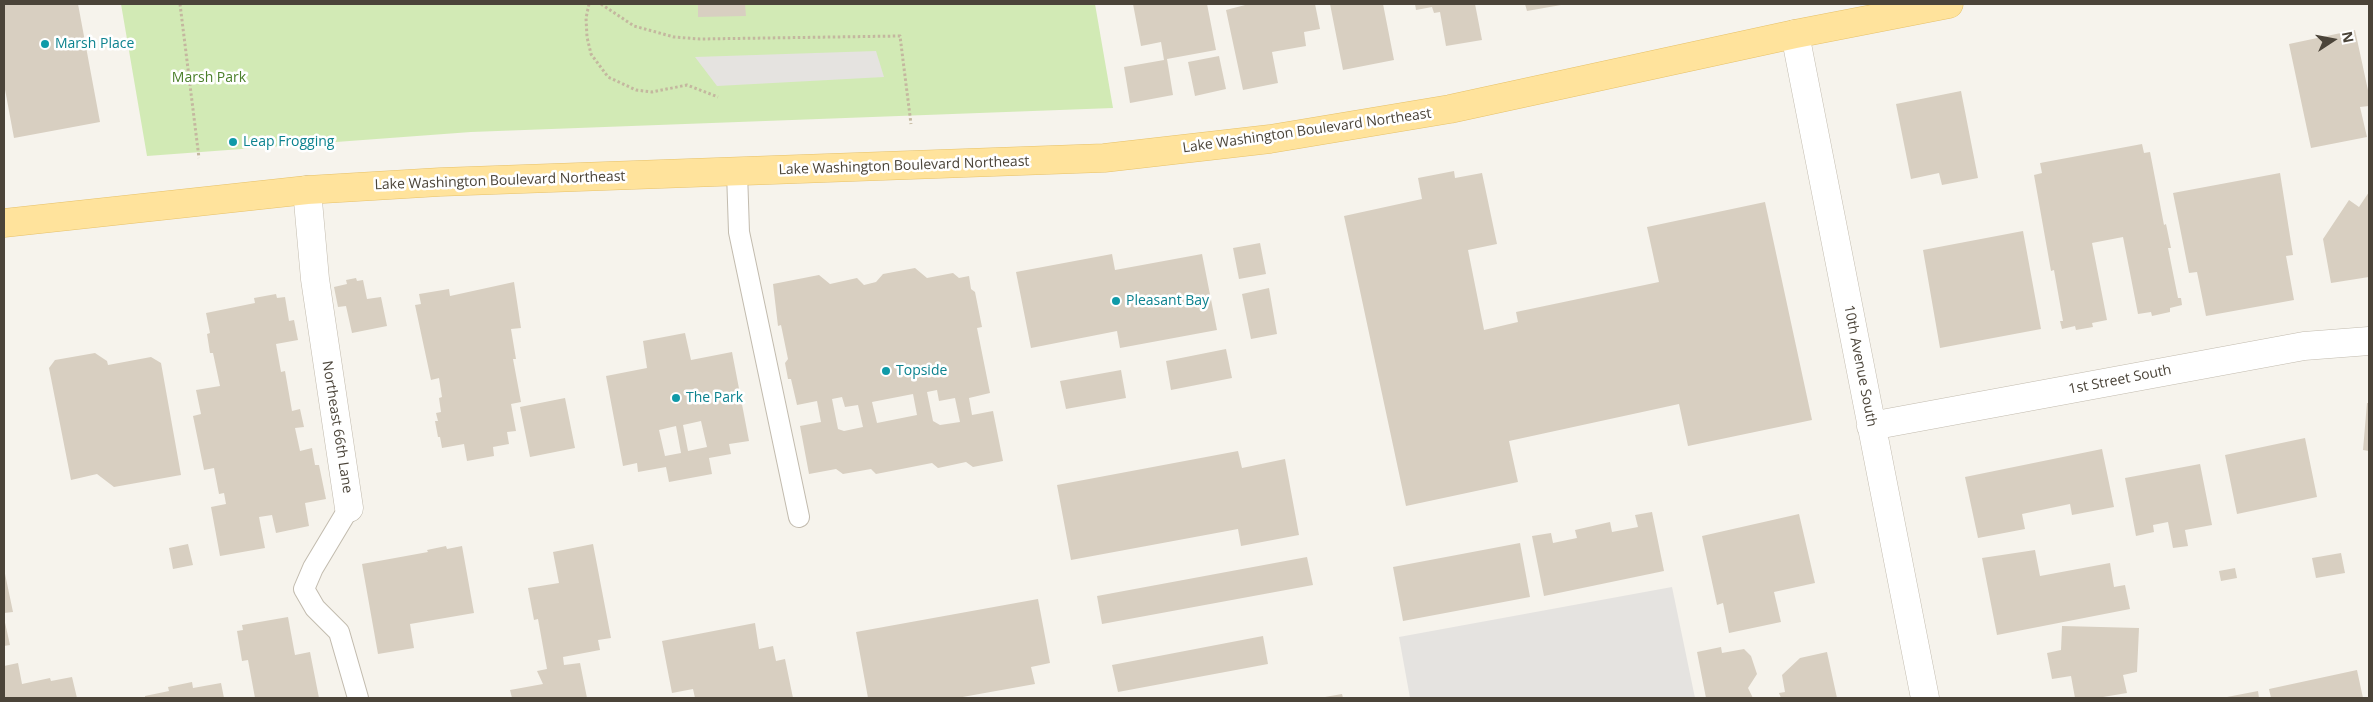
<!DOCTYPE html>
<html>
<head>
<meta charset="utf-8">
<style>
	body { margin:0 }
	#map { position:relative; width:2373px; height:702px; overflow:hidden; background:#f6f3ec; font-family:"Open Sans",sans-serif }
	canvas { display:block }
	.frame { position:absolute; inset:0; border:5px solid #4b4439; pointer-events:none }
	.north { position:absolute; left:2308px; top:15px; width:50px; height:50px; -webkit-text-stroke:4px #fff; paint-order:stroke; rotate:79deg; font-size:14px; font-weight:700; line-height:20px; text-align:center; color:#4b4439 }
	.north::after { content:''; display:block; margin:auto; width:18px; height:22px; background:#4b4439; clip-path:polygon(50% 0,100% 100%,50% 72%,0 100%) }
</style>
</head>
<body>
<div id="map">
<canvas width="2373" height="702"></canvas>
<div class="frame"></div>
<div class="north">N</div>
</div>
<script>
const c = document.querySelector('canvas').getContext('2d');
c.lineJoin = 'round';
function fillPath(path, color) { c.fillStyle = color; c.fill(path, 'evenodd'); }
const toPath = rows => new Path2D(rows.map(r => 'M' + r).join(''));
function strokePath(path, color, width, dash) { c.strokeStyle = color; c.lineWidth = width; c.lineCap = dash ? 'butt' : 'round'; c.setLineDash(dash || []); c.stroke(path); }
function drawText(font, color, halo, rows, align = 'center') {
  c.font = font + ' "Open Sans",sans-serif'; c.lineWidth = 5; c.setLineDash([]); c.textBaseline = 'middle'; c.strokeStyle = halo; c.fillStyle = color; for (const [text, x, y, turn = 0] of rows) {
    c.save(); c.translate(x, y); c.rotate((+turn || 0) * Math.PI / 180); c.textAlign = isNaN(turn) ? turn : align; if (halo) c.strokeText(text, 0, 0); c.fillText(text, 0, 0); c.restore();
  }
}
fillPath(toPath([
	[121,4,1095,4,1113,108,471,132,147,156]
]), '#d2eab5');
fillPath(toPath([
	[876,51,884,77,717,86,695,57],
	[1672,587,1695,698,1410,698,1399,637]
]), '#e5e3e0');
fillPath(toPath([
	[4,4,78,4,100,122,14,138,4,84],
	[698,4,745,4,746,16,698,17],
	[1133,4,1207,4,1216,50,1167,59,1173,95,1130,103,1124,67,1164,60,1161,42,1141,46],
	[1249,4,1315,4,1320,29,1304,32,1306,46,1272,52,1278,83,1243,90,1226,10],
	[1330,4,1383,4,1394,60,1343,70],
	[1415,4,1475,4,1482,40,1446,46,1440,12,1434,13,1432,7,1416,10],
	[1525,4,1561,4,1561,5,1527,11],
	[2355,30,2369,95,2369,106,2360,107,2367,137,2311,148,2289,44],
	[1219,56,1226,89,1195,96,1188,62],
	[1961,91,1978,178,1942,185,1939,173,1911,179,1896,104],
	[2142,144,2144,153,2150,152,2164,225,2166,224,2171,248,2168,248,2178,298,2181,298,2182,305,2170,308,2170,312,2152,316,2151,312,2138,314,2123,237,2092,243,2107,320,2092,323,2093,327,2076,330,2075,326,2062,329,2060,321,2063,321,2054,270,2051,271,2034,175,2042,173,2040,163],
	[1454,171,1455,178,1482,173,1497,244,1468,250,1484,330,1518,322,1516,312,1659,282,1647,227,1765,202,1812,420,1688,446,1679,404,1509,441,1518,482,1406,506,1344,216,1422,199,1418,178],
	[2280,173,2293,255,2286,256,2294,300,2206,316,2197,272,2189,273,2173,193],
	[2369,192,2369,277,2331,283,2323,239,2349,200,2359,207],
	[2023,231,2041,329,1940,348,1923,250],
	[1260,243,1266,274,1239,279,1233,248],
	[1112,254,1115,270,1202,254,1217,330,1120,348,1117,331,1031,348,1016,272],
	[915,268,927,278,953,273,959,278,969,276,971,289,975,292,982,327,977,328,990,393,969,398,972,415,993,411,1003,461,973,467,966,462,938,468,932,463,876,474,871,469,843,474,836,469,809,474,800,426,821,422,817,401,797,405,791,379,788,379,785,363,788,359,781,325,778,326,773,284,819,275,830,284,857,278,864,285,876,282,883,274],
	[937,390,939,401,955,398,960,422,940,425,933,421,927,392],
	[913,394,917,415,877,423,872,402],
	[842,397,845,407,858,405,863,427,844,431,838,429,832,399],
	[356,278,357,281,363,280,367,299,381,297,387,326,352,333,346,306,338,307,334,287,347,284,346,280],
	[514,282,521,328,511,329,516,359,513,359,521,402,511,404,516,431,507,432,509,444,493,447,494,456,467,461,464,444,442,448,440,437,438,437,435,421,438,421,436,413,441,412,439,398,442,397,439,378,431,380,415,305,421,304,419,294,449,289,450,296],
	[1269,288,1277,334,1251,339,1242,294],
	[276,294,277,298,285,297,289,321,294,320,298,340,276,344,281,372,285,371,292,411,300,409,304,427,295,428,300,451,312,448,315,465,319,465,326,499,305,503,309,526,276,533,272,515,259,517,265,548,220,556,211,507,226,504,224,493,219,494,214,468,204,470,193,416,201,414,196,390,220,386,213,353,210,353,207,334,210,333,206,313,255,303,254,298],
	[685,333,691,360,732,352,749,441,729,444,731,454,709,458,712,474,669,482,666,467,638,472,637,463,623,466,606,376,647,368,643,341],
	[701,421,707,447,688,451,683,425],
	[676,426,681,453,665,456,659,430],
	[1226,349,1232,378,1171,390,1166,361],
	[95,353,107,361,108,365,151,357,161,363,181,475,114,487,97,474,71,480,49,368,55,360],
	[1121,370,1126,398,1066,409,1060,381],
	[565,398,575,448,530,457,520,407],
	[2367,403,2369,403,2369,451,2363,450],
	[2305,438,2317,497,2237,514,2225,455],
	[2102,449,2114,507,2072,515,2070,504,2022,514,2025,529,1978,538,1965,477],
	[1238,451,1242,468,1285,459,1299,535,1241,546,1238,529,1071,560,1057,485],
	[2200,464,2212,525,2185,530,2188,546,2173,548,2168,522,2153,525,2154,532,2136,536,2125,478],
	[1652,512,1664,571,1544,596,1532,536,1551,533,1553,543,1577,538,1575,530,1610,522,1612,532,1638,527,1635,515],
	[1799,514,1815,583,1774,592,1781,622,1729,633,1723,603,1717,605,1702,536],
	[1520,543,1530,597,1403,621,1393,567],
	[188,544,193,565,173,569,169,548],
	[593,544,611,638,598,640,600,650,563,657,564,665,580,663,587,698,512,698,510,690,543,684,537,671,547,669,538,619,534,620,528,588,559,583,553,552],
	[446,546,447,549,462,546,474,613,410,624,414,648,378,654,362,564,428,552,427,550],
	[2035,550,2040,576,2110,563,2114,587,2125,585,2130,609,1997,635,1982,558],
	[2341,553,2345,573,2316,578,2312,558],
	[1307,557,1313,585,1102,624,1097,596],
	[2235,568,2237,578,2221,581,2219,571],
	[4,569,13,612,4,613],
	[1038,599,1050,663,1031,667,1035,684,957,698,868,698,856,632],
	[288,617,295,655,310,652,319,698,255,698,248,660,242,661,237,631,243,630,242,625],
	[4,618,10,645,4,646],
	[755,623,759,649,773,646,776,661,785,659,793,698,695,698,693,689,672,693,662,641],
	[2062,626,2139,628,2137,672,2123,675,2127,693,2097,698,2075,698,2071,676,2052,679,2047,653,2061,650],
	[1263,636,1268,664,1118,692,1112,665],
	[1721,647,1722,653,1744,649,1751,656,1757,674,1748,688,1753,698,1706,698,1697,652],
	[1827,652,1837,698,1781,698,1779,693,1785,692,1782,675,1800,658],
	[18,663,22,684,50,678,51,681,72,677,77,698,4,698,4,666],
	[2357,670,2363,698,2271,698,2269,689],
	[192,682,193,688,221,683,224,698,145,698,145,696,169,691,168,687],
	[2258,691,2259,698,2227,698,2227,697],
	[1342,694,1343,698,1326,698,1325,697]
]), '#d8cfc1');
const lane = toPath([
	[737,172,739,232,799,517],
	[349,508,313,568,304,589,315,608,339,632,358,698]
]);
const street = toPath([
	[1795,34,1925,698],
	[307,190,315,279,349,508],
	[1871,426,2304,346,2369,341]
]);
const primary = toPath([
	[4,223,307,190,440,182,1104,158,1270,139,1450,109,1795,34,1949,4]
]);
strokePath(lane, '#c2bbae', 22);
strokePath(street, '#c2bbae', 29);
strokePath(primary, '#e6c16a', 29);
strokePath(toPath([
	[180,4,199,158],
	[589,4,586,18,587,37,591,54,608,77,636,90,652,92,687,85,718,97],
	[601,4,634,26,674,37,700,39,900,36,911,124]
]), '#c4b79f', 3, [2.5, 2.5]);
strokePath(lane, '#fff', 20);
strokePath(street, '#fff', 28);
strokePath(primary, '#ffe39c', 28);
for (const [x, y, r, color] of [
	[45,44,5,"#0f9aa8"],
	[233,142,5,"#0f9aa8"],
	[1116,301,5,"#0f9aa8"],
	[886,371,5,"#0f9aa8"],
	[676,398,5,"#0f9aa8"]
]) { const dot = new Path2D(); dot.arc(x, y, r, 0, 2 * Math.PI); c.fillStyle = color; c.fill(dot); strokePath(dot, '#fff', 2); }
drawText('14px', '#0d838f', '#fff', [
	["Marsh Place",55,44],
	["Leap Frogging",243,142],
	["Pleasant Bay",1126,301],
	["Topside",896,371],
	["The Park",686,398]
], 'left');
drawText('14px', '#4a7f2a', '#fff', [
	["Marsh Park",209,78]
]);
drawText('14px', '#4b4439', '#fff', [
	["Lake Washington Boulevard Northeast",1307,131,-8],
	["Lake Washington Boulevard Northeast",904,166,-2],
	["Lake Washington Boulevard Northeast",500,181,-2],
	["10th Avenue South",1860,366,79],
	["1st Street South",2120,380,-11],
	["Northeast 66th Lane",337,427,81]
]);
</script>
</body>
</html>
